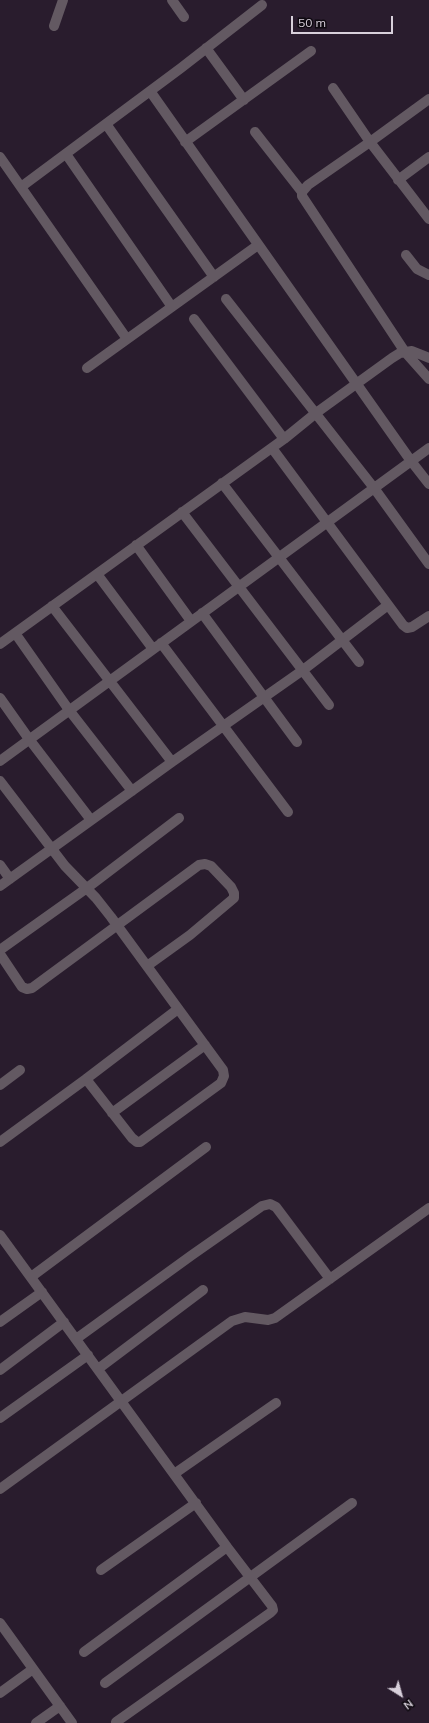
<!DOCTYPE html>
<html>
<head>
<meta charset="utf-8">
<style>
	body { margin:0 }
	#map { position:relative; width:429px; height:1723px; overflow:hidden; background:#291c2d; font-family:Mulish,sans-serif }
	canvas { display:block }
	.north { position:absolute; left:381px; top:1675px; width:40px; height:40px; -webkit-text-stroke:3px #0e0910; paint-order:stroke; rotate:143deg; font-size:11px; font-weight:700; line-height:16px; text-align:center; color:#d8d0db }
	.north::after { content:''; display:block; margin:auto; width:14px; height:18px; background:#d8d0db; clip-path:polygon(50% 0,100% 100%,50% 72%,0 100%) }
	.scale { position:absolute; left:291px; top:16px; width:102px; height:18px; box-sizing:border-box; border:2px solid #d8d0db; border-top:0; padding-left:5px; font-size:12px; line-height:14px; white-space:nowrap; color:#d8d0db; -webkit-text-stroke:3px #0e0910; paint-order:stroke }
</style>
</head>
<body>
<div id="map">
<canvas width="429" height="1723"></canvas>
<div class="north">N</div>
<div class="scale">50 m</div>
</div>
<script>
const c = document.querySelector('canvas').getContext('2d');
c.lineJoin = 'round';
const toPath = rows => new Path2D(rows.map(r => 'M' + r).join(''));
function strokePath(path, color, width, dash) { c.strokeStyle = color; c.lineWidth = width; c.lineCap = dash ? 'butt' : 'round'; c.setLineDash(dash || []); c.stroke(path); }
strokePath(toPath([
	[172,0,184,17],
	[54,26,63,0],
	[206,48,244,100],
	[333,88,370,142,429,219],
	[150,91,411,461,429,484],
	[429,99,370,142,308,185,302,192,302,196,405,352,429,379],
	[106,124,214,277],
	[255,132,302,192],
	[185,142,311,51],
	[66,154,172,307],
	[0,157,127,339],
	[398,180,429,157],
	[21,187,181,68,262,5],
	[406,255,417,269,429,275],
	[226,299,374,488,429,564],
	[194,319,284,439],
	[87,368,258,245],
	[272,448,403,625,407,628,412,627,429,616],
	[222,483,359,662],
	[182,512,329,705],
	[136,545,191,621],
	[97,574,153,649],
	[52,606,172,762],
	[202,613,297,742],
	[15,633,69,710,132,791],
	[161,643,288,812],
	[0,644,284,439,316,413,392,358,400,353,412,351,429,358],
	[0,698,29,739,91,820],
	[0,761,429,448],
	[0,781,65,866,96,898,111,917,223,1070,224,1076,221,1083,140,1142,137,1142,132,1138,86,1079,0,1142],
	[0,865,10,879],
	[0,886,172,762,303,670,388,605],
	[0,950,87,888,179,818],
	[0,954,22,987,27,989,32,988,199,865,205,864,211,866,231,887,234,893,234,898,190,935,147,966],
	[86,1079,178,1009],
	[0,1085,20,1070],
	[112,1113,205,1045],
	[0,1235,227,1547,272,1606,273,1610,270,1613,116,1722],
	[31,1277,206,1147],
	[0,1322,42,1292],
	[76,1339,192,1255,262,1206,270,1204,276,1207,330,1279],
	[98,1369,203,1290],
	[0,1370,64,1322],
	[0,1418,88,1355],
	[174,1474,276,1403],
	[0,1489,232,1321,245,1317,268,1320,275,1318,429,1208],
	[101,1570,196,1503],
	[0,1623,72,1723],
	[84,1652,227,1547],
	[105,1683,352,1503],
	[0,1693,33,1669],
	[36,1723,60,1706]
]), '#635962', 10);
</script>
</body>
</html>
